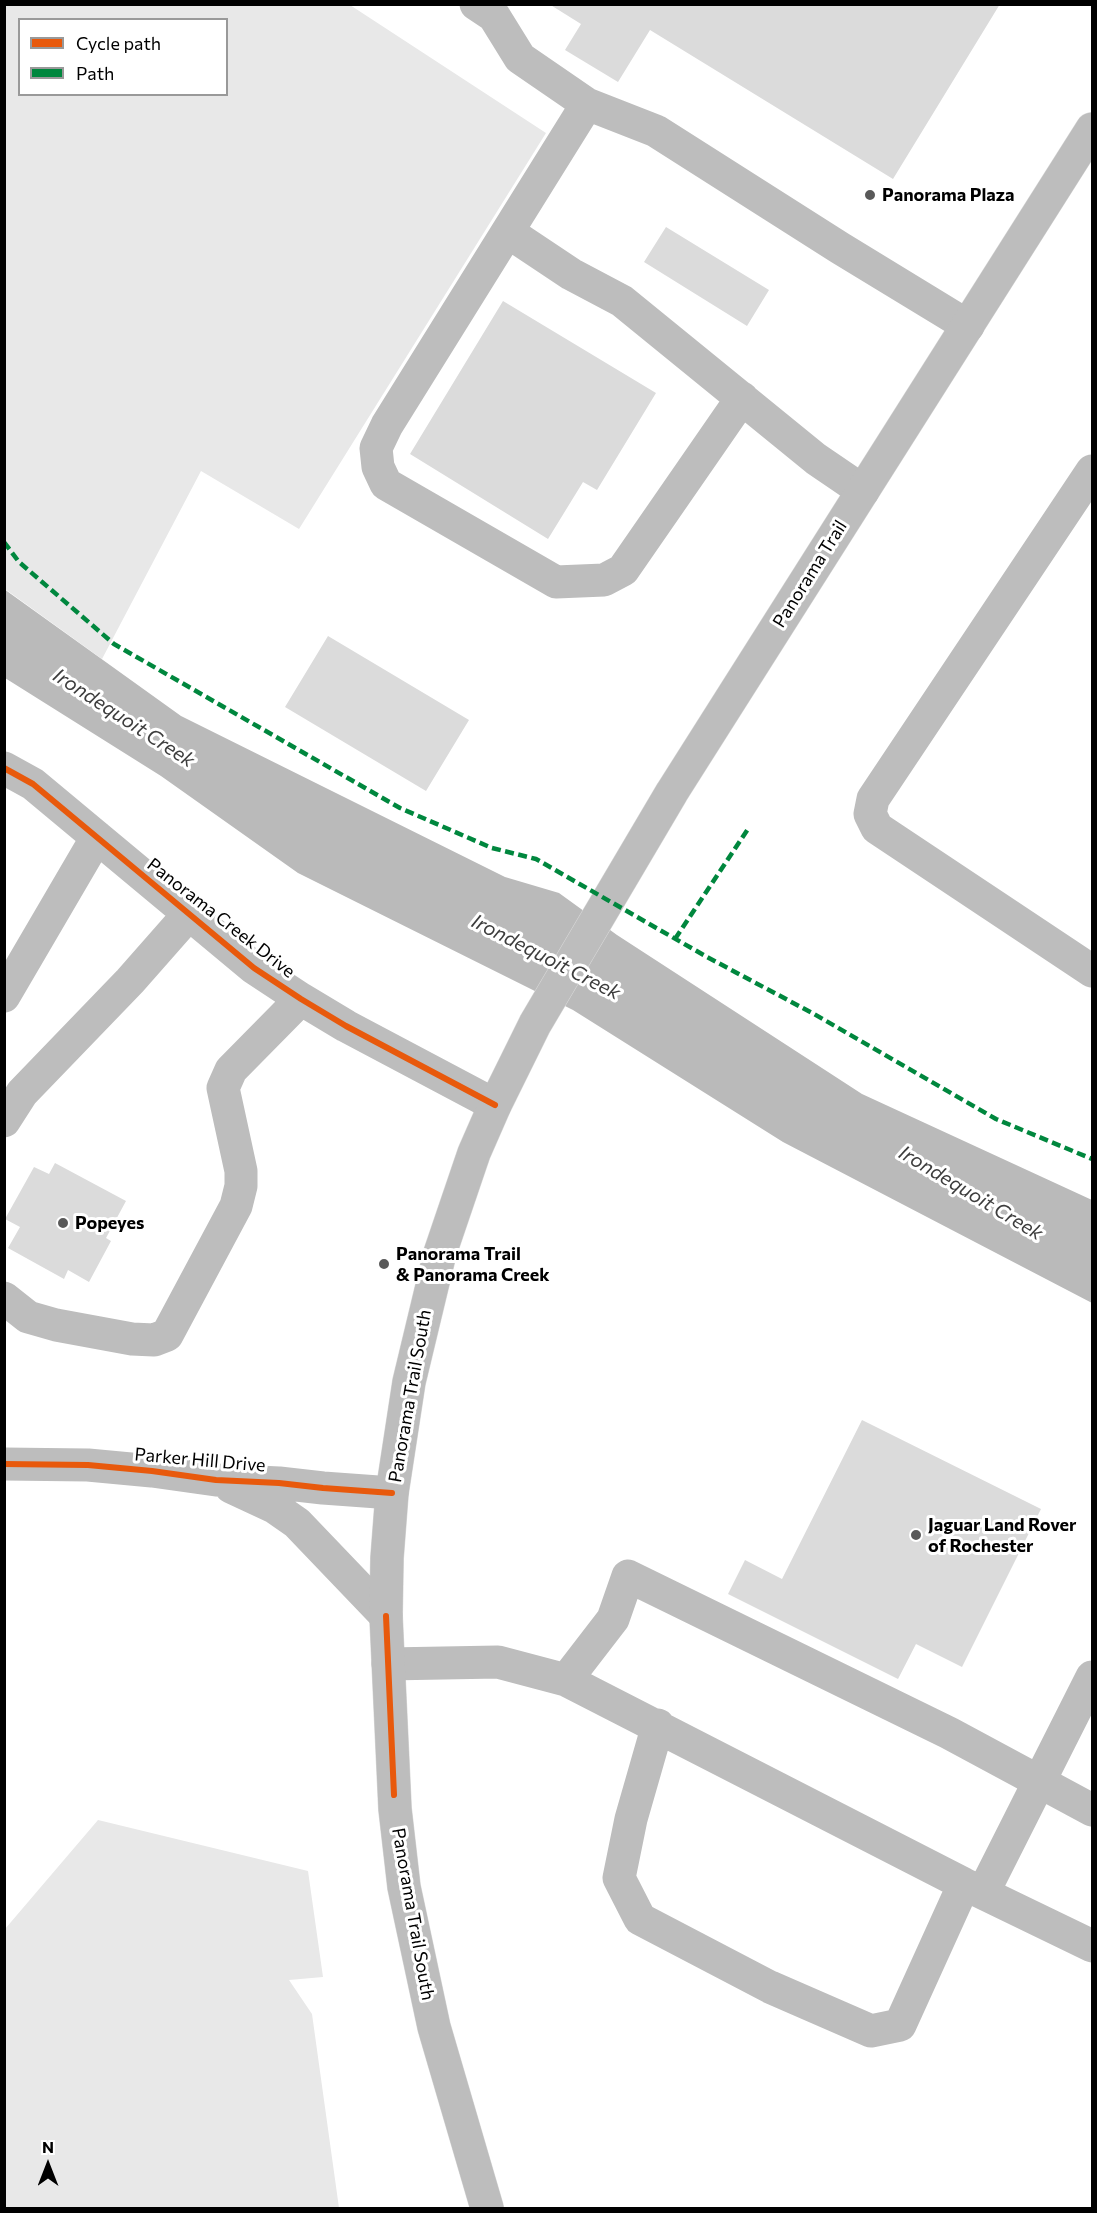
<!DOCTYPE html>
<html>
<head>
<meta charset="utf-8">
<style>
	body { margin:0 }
	#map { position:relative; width:1097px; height:2213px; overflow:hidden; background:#fff; font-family:Commissioner,sans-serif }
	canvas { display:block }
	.frame { position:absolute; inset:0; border:6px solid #000; pointer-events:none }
	.legend { position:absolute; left:18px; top:18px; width:210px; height:78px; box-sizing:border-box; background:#fff; border:2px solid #999; margin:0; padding:8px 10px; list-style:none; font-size:18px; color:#000 }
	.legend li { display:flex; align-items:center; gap:12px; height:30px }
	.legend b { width:30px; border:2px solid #999 }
	.north { position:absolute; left:18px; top:2135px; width:60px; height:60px; -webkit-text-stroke:4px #fff; paint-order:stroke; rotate:0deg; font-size:16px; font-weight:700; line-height:24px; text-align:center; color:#000 }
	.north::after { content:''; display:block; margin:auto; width:21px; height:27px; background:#000; clip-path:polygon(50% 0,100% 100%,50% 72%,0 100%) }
</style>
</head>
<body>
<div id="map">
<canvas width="1097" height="2213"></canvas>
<div class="frame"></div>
<ul class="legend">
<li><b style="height:8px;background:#e8590c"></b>Cycle path</li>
<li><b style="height:8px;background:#00873e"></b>Path</li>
</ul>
<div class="north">N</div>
</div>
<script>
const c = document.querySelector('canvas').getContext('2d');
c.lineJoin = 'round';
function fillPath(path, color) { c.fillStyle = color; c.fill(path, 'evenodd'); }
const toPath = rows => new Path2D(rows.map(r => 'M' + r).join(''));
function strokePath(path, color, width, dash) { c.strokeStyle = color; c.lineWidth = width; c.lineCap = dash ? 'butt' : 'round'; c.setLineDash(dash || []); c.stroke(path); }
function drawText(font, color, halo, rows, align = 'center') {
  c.font = font + ' Commissioner,sans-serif'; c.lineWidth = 6; c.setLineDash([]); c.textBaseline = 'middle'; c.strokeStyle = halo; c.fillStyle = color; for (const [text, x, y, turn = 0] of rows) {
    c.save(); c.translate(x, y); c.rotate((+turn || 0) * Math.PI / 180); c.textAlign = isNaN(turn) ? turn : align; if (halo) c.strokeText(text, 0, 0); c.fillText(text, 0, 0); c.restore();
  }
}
fillPath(toPath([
	[5,5,350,5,546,133,299,529,201,471,102,659,5,589],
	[20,20,226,20,226,94,20,94],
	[98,1820,308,1871,323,1977,289,1980,312,2014,339,2208,5,2208,5,1929]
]), '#e8e8e8');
fillPath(toPath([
	[4,589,181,716,505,877,559,893,617,935,862,1094,1092,1200,1092,1303,783,1142,573,1010,298,873,161,776,5,678]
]), '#bababa');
fillPath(toPath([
	[549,4,1000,4,893,179,650,30,618,82,565,50,581,24],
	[666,227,769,290,747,326,644,262],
	[503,301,656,393,597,490,583,482,548,539,410,454],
	[328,636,469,720,426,791,285,707],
	[55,1163,126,1201,106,1238,111,1241,89,1282,68,1270,64,1279,8,1248,20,1227,5,1219,34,1167,49,1174],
	[862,1420,1041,1509,962,1667,916,1644,898,1679,728,1594,745,1560,782,1579]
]), '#dbdbdb');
const major = toPath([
	[487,2208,434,2027,404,1887,395,1809,386,1616,387,1558,392,1493,409,1382,440,1253,474,1153,495,1105,535,1024,672,792,1092,129]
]);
strokePath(major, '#dbdbdb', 34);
strokePath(toPath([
	[476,4,494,16,520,58,587,104,656,131,840,248,968,326],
	[587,104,387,425,376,448,378,467,386,484,556,582,604,580,623,570,742,398],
	[508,232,571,274,622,301,816,459,863,491],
	[1092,471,873,799,870,814,877,828,1092,971],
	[4,768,33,784,254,968,301,999,346,1026,495,1105],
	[4,996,97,837],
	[4,1121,22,1093,130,981,189,914],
	[4,1298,28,1317,56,1325,132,1339,154,1340,167,1335,236,1206,241,1186,241,1171,223,1088,231,1070,301,999],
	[4,1464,88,1465,152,1471,216,1480,279,1483,323,1488,392,1493],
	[231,1487,274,1507,297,1523,386,1616],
	[388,1664,498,1662,566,1680,964,1884,1092,1946],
	[566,1680,613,1619,628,1576,949,1733,1092,1810],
	[658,1725,631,1819,619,1878,640,1919,770,1987,871,2031,900,2025,964,1884],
	[983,1893,1092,1677]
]), '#bdbdbd', 33);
strokePath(major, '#bdbdbd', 33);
strokePath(toPath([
	[4,542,19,562,114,644,400,808,492,848,536,859,707,957,814,1014,996,1119,1092,1159],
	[675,939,748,829]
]), '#00873e', 4.5, [9, 4.5]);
strokePath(toPath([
	[4,768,33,784,254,968,301,999,346,1026,495,1105],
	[4,1464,88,1465,152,1471,216,1480,279,1483,323,1488,392,1493],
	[386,1616,394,1795]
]), '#e8590c', 6);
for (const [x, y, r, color] of [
	[870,195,6,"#595959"],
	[63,1223,6,"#595959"],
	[384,1264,6,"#595959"],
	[916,1535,6,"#595959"]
]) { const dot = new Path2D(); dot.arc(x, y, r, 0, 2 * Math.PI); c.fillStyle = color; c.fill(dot); strokePath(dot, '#fff', 2); }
drawText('bold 18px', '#000', '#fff', [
	["Panorama Plaza",882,195],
	["Popeyes",75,1223],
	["Panorama Trail",396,1254],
	["& Panorama Creek",396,1275],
	["Jaguar Land Rover",928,1525],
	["of Rochester",928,1546]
], 'left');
drawText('18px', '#000', '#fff', [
	["Panorama Trail",810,574,-58],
	["Panorama Creek Drive",221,918,38],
	["Panorama Trail South",410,1396,-80],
	["Parker Hill Drive",200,1460,5],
	["Panorama Trail South",413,1914,80]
]);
drawText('italic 20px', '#3d3d3d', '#fff', [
	["Irondequoit Creek",124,718,33],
	["Irondequoit Creek",546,957,27],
	["Irondequoit Creek",971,1193,31]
]);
</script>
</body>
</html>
